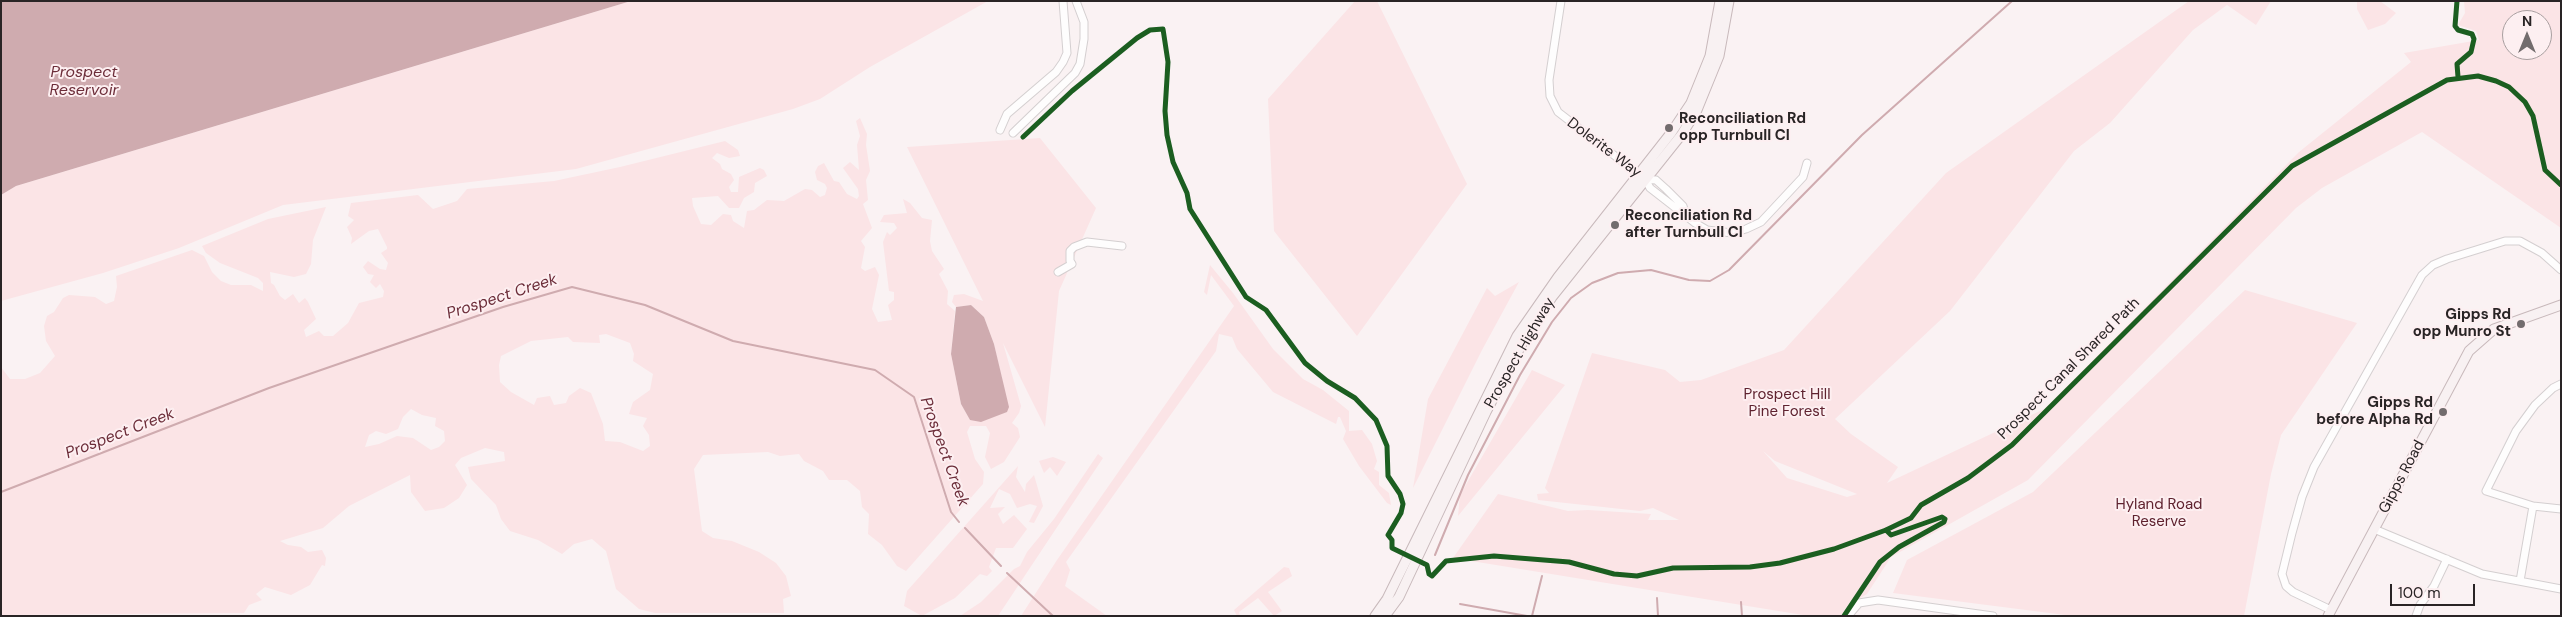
<!DOCTYPE html>
<html>
<head>
<meta charset="utf-8">
<style>
	body { margin:0 }
	#map { position:relative; width:2562px; height:617px; overflow:hidden; background:#faf2f3; font-family:"DM Sans",sans-serif }
	canvas { display:block }
	.frame { position:absolute; inset:0; border:2px solid #292425; pointer-events:none }
	.north { position:absolute; left:2502px; top:10px; width:50px; height:50px; box-sizing:border-box; background:#fdeff1; border:1px solid #a89e9f; border-radius:50%; rotate:0deg; font-size:14px; font-weight:700; line-height:20px; text-align:center; color:#292425 }
	.north::after { content:''; display:block; margin:auto; width:18px; height:22px; background:#726c6d; clip-path:polygon(50% 0,100% 100%,50% 72%,0 100%) }
	.scale { position:absolute; left:2390px; top:584px; width:85px; height:22px; box-sizing:border-box; border:2px solid #292425; border-top:0; padding-left:6px; font-size:15px; line-height:18px; white-space:nowrap; color:#292425; -webkit-text-stroke:4px #fdeff1; paint-order:stroke }
</style>
</head>
<body>
<div id="map">
<canvas width="2562" height="617"></canvas>
<div class="frame"></div>
<div class="north">N</div>
<div class="scale">100 m</div>
</div>
<script>
const c = document.querySelector('canvas').getContext('2d');
c.lineJoin = 'round';
function fillPath(path, color) { c.fillStyle = color; c.fill(path, 'evenodd'); }
const toPath = rows => new Path2D(rows.map(r => 'M' + r).join(''));
function strokePath(path, color, width, dash) { c.strokeStyle = color; c.lineWidth = width; c.lineCap = dash ? 'butt' : 'round'; c.setLineDash(dash || []); c.stroke(path); }
function drawText(font, color, halo, rows, align = 'center') {
  c.font = font + ' "DM Sans",sans-serif'; c.lineWidth = 4; c.setLineDash([]); c.textBaseline = 'middle'; c.strokeStyle = halo; c.fillStyle = color; for (const [text, x, y, turn = 0] of rows) {
    c.save(); c.translate(x, y); c.rotate((+turn || 0) * Math.PI / 180); c.textAlign = isNaN(turn) ? turn : align; if (halo) c.strokeText(text, 0, 0); c.fillText(text, 0, 0); c.restore();
  }
}
fillPath(toPath([
	[631,1,988,1,870,67,820,99,793,109,576,169,283,205,179,248,103,273,1,301,1,195,16,186],
	[1355,1,1377,1,1467,184,1357,336,1274,231,1268,99],
	[2189,1,2271,1,2256,25,2227,5,2193,30,2110,123,2074,151,1950,311,1835,419,1851,434,1898,467,1887,483,2044,409,2299,152,2411,62,2404,53,2479,40,2476,31,2458,25,2465,13,2464,1,2561,1,2561,228,2422,132,2322,188,2296,208,2028,480,1891,557,1867,594,1848,605,1841,616,1809,616,1453,558,1498,494,1568,511,1588,510,1651,514,1648,520,1679,520,1653,508,1640,511,1538,500,1537,494,1549,493,1545,488,1592,353,1665,370,1680,382,1701,380,1784,350,1946,173],
	[2512,20,2542,20,2542,50,2512,50],
	[1763,451,1775,461,1857,494,1847,497,1787,478],
	[2357,1,2380,1,2396,13,2385,24,2368,30,2357,9],
	[860,118,867,134,866,145,870,171,866,180,868,200,863,204,872,228,861,241,865,247,861,268,865,271,875,267,879,275,872,309,878,322,892,320,888,305,894,300,894,292,889,291,883,242,887,232,890,235,897,228,894,223,880,222,884,215,907,213,903,199,910,203,922,218,932,220,930,241,932,251,944,269,939,274,948,291,947,304,955,311,951,354,961,404,970,420,1008,407,994,344,984,317,971,305,956,307,952,302,954,295,964,294,983,301,907,147,1040,138,1096,208,1059,291,1045,427,1003,343,1021,406,1019,413,1012,423,1018,428,1020,437,1004,462,991,469,985,457,990,433,986,426,970,426,967,432,975,459,984,472,983,484,906,571,897,566,882,545,868,534,869,514,862,507,860,491,847,480,829,480,823,471,804,461,799,454,780,456,768,452,703,455,694,469,702,531,713,538,732,541,759,552,776,563,786,576,791,596,783,599,784,613,655,613,639,609,616,589,606,551,592,539,574,544,562,554,538,540,510,531,501,519,496,505,471,479,468,467,505,461,504,452,485,448,461,458,455,465,467,485,459,498,444,508,425,511,411,492,410,475,349,506,323,528,280,541,288,545,301,547,308,552,322,550,326,558,325,566,322,565,310,585,291,595,265,587,256,594,262,600,249,605,244,613,1,615,1,367,10,379,25,379,40,373,55,356,46,341,44,326,47,316,54,312,63,298,69,295,95,297,106,304,114,301,117,287,116,276,192,250,204,256,212,272,221,281,231,285,251,285,263,291,263,283,258,278,220,263,206,253,202,246,268,219,326,207,313,240,311,264,306,274,294,277,270,272,271,283,274,285,280,296,285,300,293,294,299,303,305,298,308,302,316,319,304,330,306,337,319,331,324,336,333,336,348,323,359,303,383,297,384,291,380,284,376,288,370,282,374,275,368,274,363,267,368,261,380,269,386,270,388,263,381,253,387,249,387,247,378,229,369,231,351,244,352,238,347,227,354,220,348,216,351,203,418,195,433,209,457,201,467,189,554,181,620,167,725,141,738,150,740,156,729,158,717,153,712,158,720,164,722,169,731,174,734,180,729,187,731,192,738,192,739,177,760,168,764,170,767,176,755,183,754,192,744,198,739,208,729,208,718,196,692,198,693,206,701,224,711,225,723,214,731,215,733,221,744,228,747,211,754,210,767,200,784,201,805,189,812,190,820,197,825,195,827,188,825,184,817,180,815,172,818,166,824,163,834,181,839,182,847,194,857,199,859,196,858,189,843,168,850,162,859,170,857,145,860,136,856,121],
	[606,334,630,343,634,354,633,361,653,374,650,390,633,402,629,414,647,418,643,426,649,435,650,446,643,451,620,442,605,441,603,424,591,393,580,388,569,396,566,403,554,405,550,396,537,398,534,405,511,392,500,382,499,365,501,356,531,341,568,337,573,342,600,343,599,335],
	[411,409,422,415,436,418,435,426,444,431,445,441,439,447,431,450,413,438,397,436,379,444,365,447,369,435,376,431,386,434,398,429,403,417],
	[1210,265,1233,293,1273,349,1303,379,1323,390,1349,411,1349,431,1362,430,1372,444,1377,461,1374,469,1379,472,1379,485,1389,493,1391,505,1387,503,1359,466,1343,439,1346,431,1340,417,1338,417,1336,424,1273,392,1237,349,1232,337,1219,334,1216,351,1066,562,1070,570,1065,586,1107,616,1021,616,1057,560,1234,306,1211,275,1207,295,1204,292],
	[1519,282,1482,350,1413,488,1428,399,1487,288,1495,296],
	[2245,290,2357,323,2281,435,2271,474,2244,616,2073,616,1893,593,1907,560,2033,492],
	[1532,370,1565,385,1458,516,1460,495],
	[1098,454,1103,458,998,616,960,616,981,602,1014,569,1020,566,1027,552,1054,519],
	[1053,457,1066,462,1057,476,1050,467,1044,473,1039,461],
	[1018,466,1016,477,1025,492,1026,484,1034,475,1043,506,1034,523,1029,522,1037,506,1030,504,1017,508,1010,494,999,489,990,508,1005,507,998,514,1003,524,1014,515,1027,529,1013,548,996,548,989,567,992,571,987,576,980,574,955,598,922,616,904,606,907,591],
	[1284,567,1289,568,1292,576,1268,592,1282,611,1274,616,1258,598,1239,612,1240,616,1237,616,1234,610]
]), '#fbe4e6');
fillPath(toPath([
	[1,1,631,1,16,186,1,195],
	[971,305,984,317,994,344,1009,407,1007,412,981,422,970,420,961,404,951,354,956,307]
]), '#cfabaf');
strokePath(toPath([
	[1,492,269,388,503,307,572,287,645,305,733,341,875,370,914,397,951,512,959,522],
	[965,528,1001,566],
	[1435,555,1468,475,1520,375,1552,322,1571,298,1592,283,1618,273,1651,270,1689,280,1710,281,1729,270,1862,135,2012,1],
	[1007,573,1053,616],
	[1657,598,1658,616],
	[1741,602,1742,616],
	[1460,604,1527,616],
	[1532,616,1542,576]
]), '#cfabaf', 2);
const minor = toPath([
	[1561,1,1549,80,1550,96,1558,112,1645,179,1650,188,1695,223,1707,230,1732,233,1746,229,1761,222,1803,177,1807,163],
	[1000,130,1007,114,1056,72,1063,62,1067,53,1063,1],
	[1013,133,1075,73,1080,64,1084,39,1084,22,1076,1],
	[1645,179,1656,180,1666,189,1683,206,1685,213],
	[1058,272,1072,264,1070,261,1070,251,1074,247,1087,242,1122,246],
	[2561,384,2553,388,2535,405,2516,431,2486,491,2533,506,2561,509],
	[2374,529,2482,574,2561,589],
	[2520,581,2533,506],
	[2331,610,2293,592,2286,586,2282,574,2292,533,2302,497,2314,467,2422,275,2433,265,2447,259,2505,241,2520,241,2542,253,2561,270],
	[1848,616,1859,603,1878,600,1993,616],
	[2416,616,2420,605,2434,586,2447,559]
]);
const major = toPath([
	[1375,616,1387,599,1517,336,1558,277,1671,133,1691,103,1710,56,1720,1],
	[1385,616,1399,597,1486,412,1523,342,1552,297,1682,134,1697,110,1719,56,1729,1],
	[2328,616,2469,351,2494,329,2561,305]
]);
strokePath(minor, '#d4cfd0', 9);
strokePath(major, '#c8b9bb', 11);
strokePath(minor, '#fefdfd', 7);
strokePath(major, '#f8f1f2', 9);
strokePath(toPath([
	[2457,1,2455,26,2458,30,2472,34,2474,39,2471,52,2457,64,2458,77],
	[1023,137,1072,91,1137,38,1150,30,1163,29,1168,62,1165,111,1167,135,1173,162,1187,193,1190,209,1246,297,1266,310,1305,363,1327,381,1355,398,1376,420,1387,446,1388,476,1400,494,1403,504,1401,513,1388,535,1392,540,1392,548,1427,565,1429,574,1432,576,1446,561,1494,556,1569,562,1614,574,1637,576,1673,568,1750,567,1780,563,1834,549,1886,530,1911,518,1921,505,1968,478,2012,445,2292,166,2447,80,2478,76,2496,81,2509,87,2525,102,2533,116,2545,170,2561,185],
	[1844,616,1880,562,1899,547,1944,522,1945,519,1942,517,1891,535,1886,530]
]), '#1b5e20', 5);
for (const [x, y, r, color] of [
	[1669,128,5,"#726c6d"],
	[1615,225,5,"#726c6d"],
	[2521,324,5,"#726c6d"],
	[2443,412,5,"#726c6d"]
]) { const dot = new Path2D(); dot.arc(x, y, r, 0, 2 * Math.PI); c.fillStyle = color; c.fill(dot); strokePath(dot, '#fdeff1', 2); }
drawText('bold 15px', '#292425', '#fdeff1', [
	["Reconciliation Rd",1679,119],
	["opp Turnbull Cl",1679,136],
	["Reconciliation Rd",1625,216],
	["after Turnbull Cl",1625,233],
	["Gipps Rd",2511,315,"right"],
	["opp Munro St",2511,332,"right"],
	["Gipps Rd",2433,403,"right"],
	["before Alpha Rd",2433,420,"right"]
], 'left');
drawText('15px', '#292425', '#fdeff1', [
	["Dolerite Way",1604,148,37],
	["Prospect Highway",1520,353,-60],
	["Prospect Canal Shared Path",2069,369,-45],
	["Gipps Road",2402,477,-62]
]);
drawText('15px', '#5f222f', '#fdeff1', [
	["Prospect Hill",1787,395],
	["Pine Forest",1787,412],
	["Hyland Road",2159,505],
	["Reserve",2159,522]
]);
drawText('italic 16px', '#6c2d39', '#fdeff1', [
	["Prospect",84,73],
	["Reservoir",84,91],
	["Prospect Creek",502,297,-18],
	["Prospect Creek",120,434,-21],
	["Prospect Creek",944,452,70]
]);
</script>
</body>
</html>
